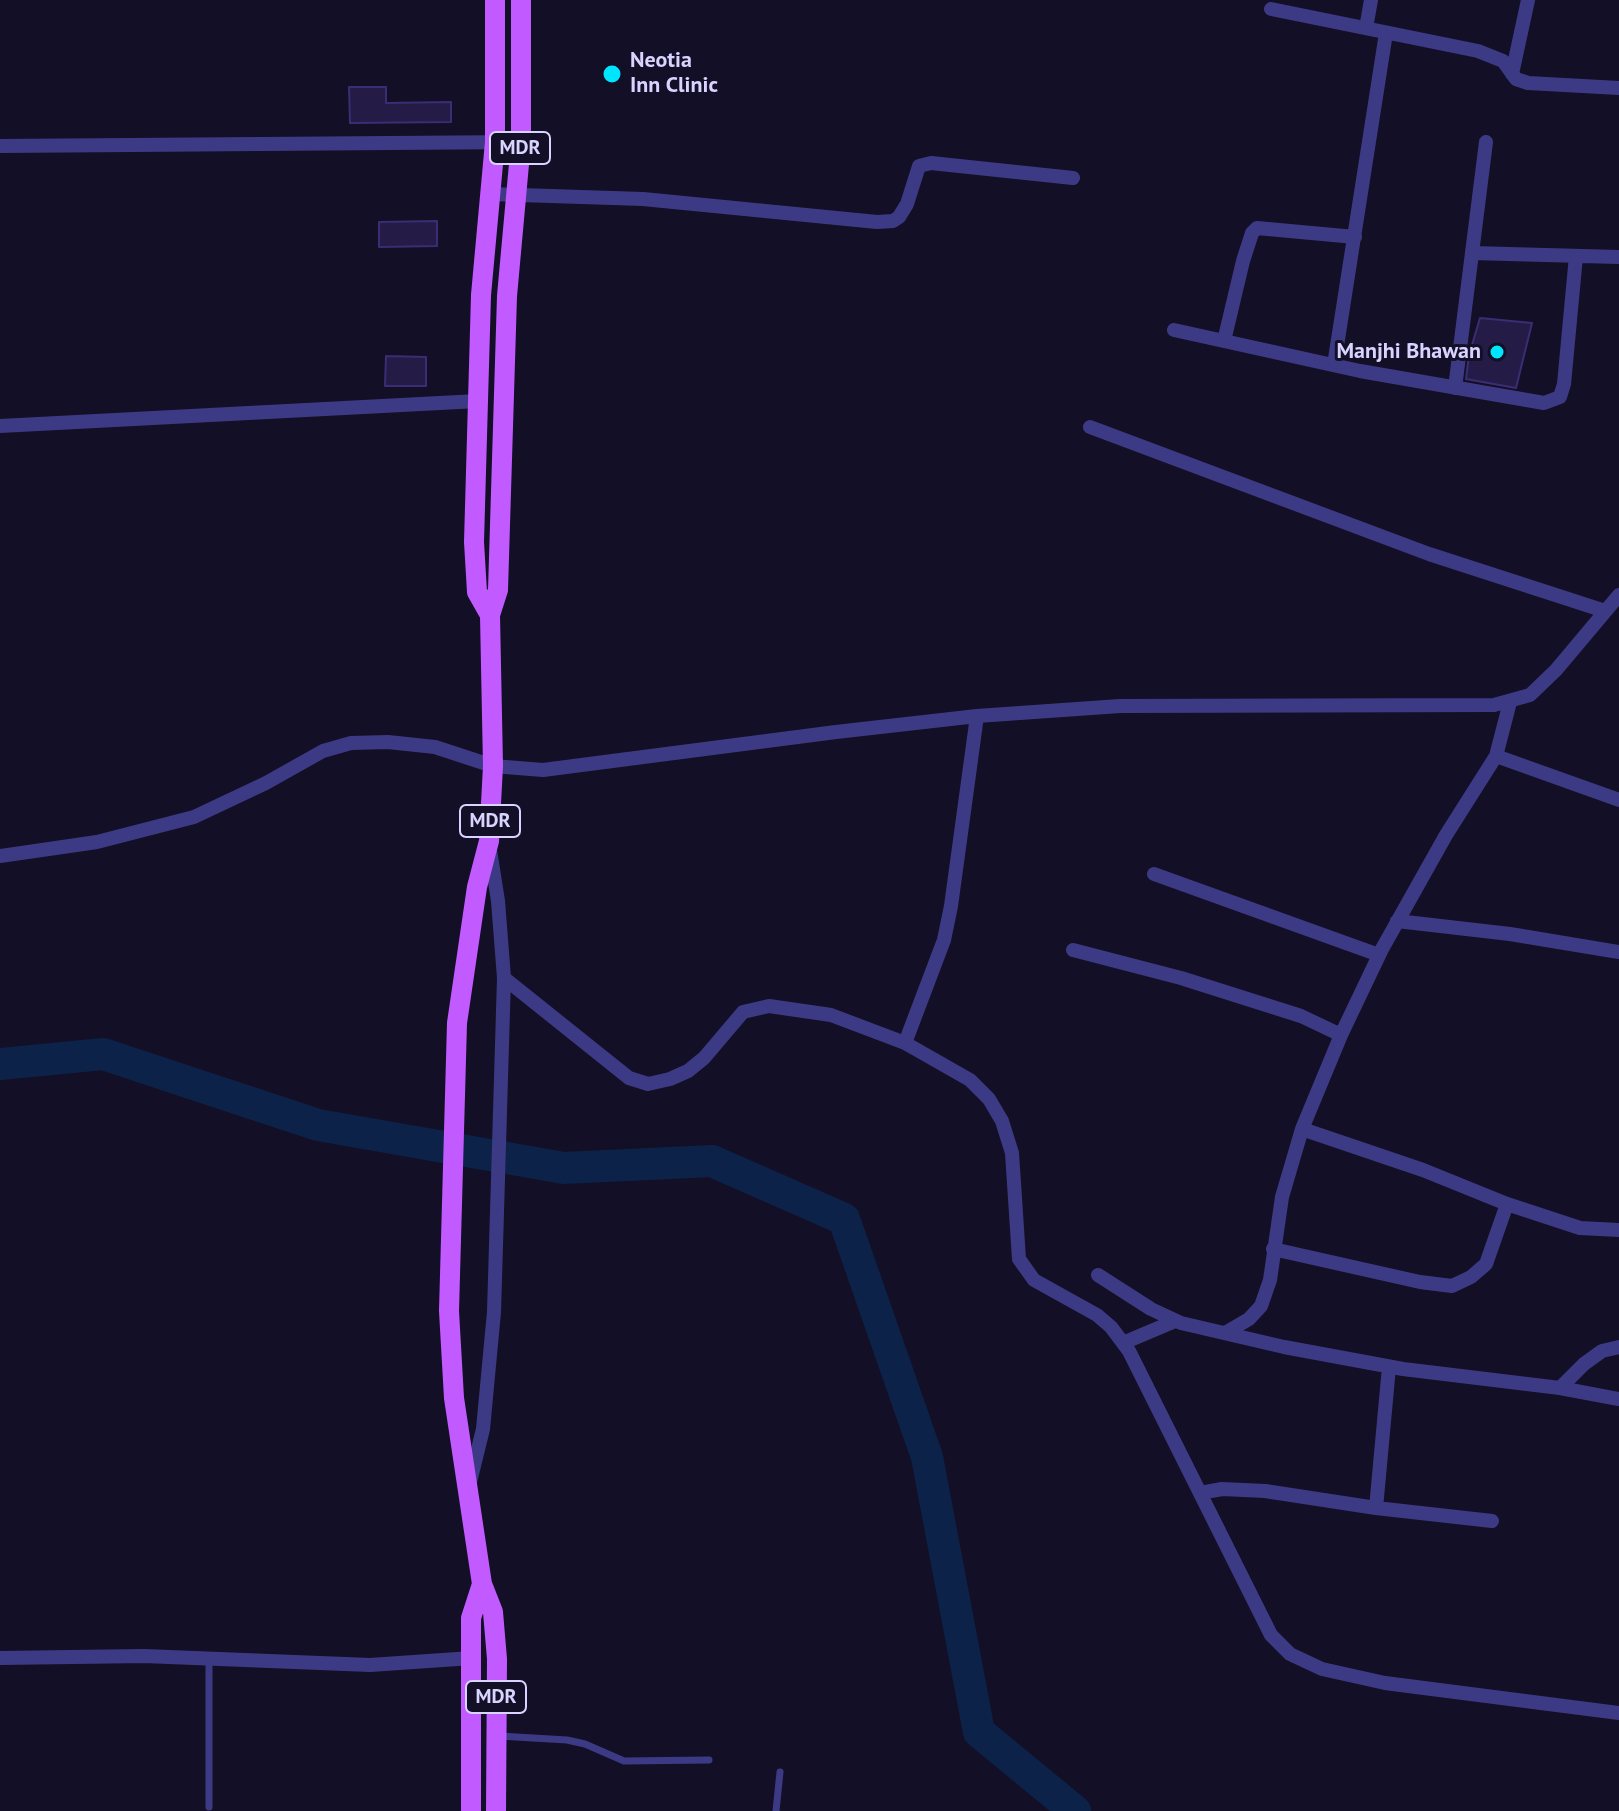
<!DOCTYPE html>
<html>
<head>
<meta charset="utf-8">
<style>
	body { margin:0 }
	canvas { display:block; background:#130f26 }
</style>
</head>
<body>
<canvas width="1619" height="1811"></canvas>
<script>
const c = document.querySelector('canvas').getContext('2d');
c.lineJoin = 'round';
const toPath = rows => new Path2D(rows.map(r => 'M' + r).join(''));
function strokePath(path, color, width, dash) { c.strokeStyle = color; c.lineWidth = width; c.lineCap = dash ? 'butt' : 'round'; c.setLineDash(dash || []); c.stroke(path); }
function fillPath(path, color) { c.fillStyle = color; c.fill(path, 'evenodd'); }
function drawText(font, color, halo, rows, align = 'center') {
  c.font = font + ' "PT Sans",sans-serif'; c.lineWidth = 6; c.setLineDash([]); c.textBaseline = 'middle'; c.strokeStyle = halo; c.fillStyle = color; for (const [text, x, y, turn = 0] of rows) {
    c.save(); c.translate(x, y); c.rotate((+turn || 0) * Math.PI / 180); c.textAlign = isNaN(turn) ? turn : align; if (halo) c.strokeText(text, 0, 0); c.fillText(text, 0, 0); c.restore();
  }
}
strokePath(toPath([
	[0,1064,103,1054,318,1125,564,1168,712,1161,844,1219,927,1457,979,1732,1075,1811]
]), '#0c2248', 32);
const building = toPath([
	[349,87,386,87,386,103,451,102,451,122,350,123,349,87],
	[437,221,437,246,379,247,379,222,437,221],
	[1480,318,1532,323,1516,388,1466,379,1469,355,1480,318],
	[386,356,426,357,426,386,385,386,386,356]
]);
fillPath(building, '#241b47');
strokePath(building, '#3b2d73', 2);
strokePath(toPath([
	[499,1736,567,1740,585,1744,624,1761,709,1760],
	[209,1807,209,1659],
	[776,1811,780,1772]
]), '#3d3a85', 7);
strokePath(toPath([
	[1271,9,1478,51,1503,61,1516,79,1528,83,1619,88],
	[1366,28,1371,0],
	[1512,74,1528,0],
	[0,146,521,142],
	[489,194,643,199,877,222,893,221,899,217,907,204,919,166,931,163,1073,178],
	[1472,253,1619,257],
	[1174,330,1360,371,1544,403,1560,397,1564,384,1576,256],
	[1224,341,1243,261,1252,233,1257,228,1355,237],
	[1334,365,1386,33],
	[1455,388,1486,142],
	[0,426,478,401],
	[1090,427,1429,554,1605,611],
	[1496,756,1619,800],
	[0,856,97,842,194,817,266,783,323,751,351,743,388,742,435,747,493,766,543,770,836,732,977,716,1120,706,1494,705,1530,695,1556,670,1619,595],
	[1154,874,1379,955],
	[1397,921,1510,934,1619,952],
	[1073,950,1181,978,1301,1016,1341,1035],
	[504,978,629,1078,648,1084,670,1079,688,1071,704,1058,743,1012,769,1006,831,1015,905,1043,970,1080,989,1099,1002,1121,1012,1153,1019,1259,1034,1280,1097,1315,1111,1327,1129,1351,1271,1635,1290,1654,1322,1669,1385,1683,1619,1713],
	[905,1043,944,940,951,906,977,716],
	[1302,1129,1423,1170,1507,1204,1580,1228,1619,1230],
	[1273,1249,1420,1282,1452,1286,1471,1277,1486,1264,1507,1204],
	[1098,1275,1151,1309,1181,1323,1284,1347,1403,1369,1560,1388,1619,1399],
	[1225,1333,1249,1319,1261,1306,1270,1280,1282,1197,1302,1129,1341,1035,1382,949,1446,835,1496,756,1510,702],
	[1123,1343,1175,1321],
	[1560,1388,1584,1364,1602,1351,1619,1347],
	[470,1482,483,1429,494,1312,504,978,498,901,490,850],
	[1200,1493,1222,1489,1265,1491,1376,1508,1492,1521],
	[1376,1508,1389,1367],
	[0,1658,144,1656,370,1665,472,1658]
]), '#3d3a85', 14);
strokePath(toPath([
	[490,615,477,592,474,542,481,295,495,142,495,0],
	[471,1811,471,1618,482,1584],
	[496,1811,497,1659,493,1612,482,1584,454,1398,449,1311,457,1023,477,887,489,841,493,766,490,615,498,590,507,296,521,142,521,0]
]), '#c25bff', 20);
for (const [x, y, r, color] of [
	[612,74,10,"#00e5ff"],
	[1497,352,8,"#00e5ff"]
]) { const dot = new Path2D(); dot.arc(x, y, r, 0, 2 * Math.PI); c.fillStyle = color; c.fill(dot); strokePath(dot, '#130f26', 3); }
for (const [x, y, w] of [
	[520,148,60],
	[490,821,60],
	[496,1697,60]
]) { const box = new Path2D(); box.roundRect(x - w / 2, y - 16, w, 32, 6); c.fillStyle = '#130f26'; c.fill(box); strokePath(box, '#d9d4ff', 2); }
drawText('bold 20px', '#d9d4ff', null, [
	["MDR",520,148],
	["MDR",490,821],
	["MDR",496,1697]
]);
drawText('bold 22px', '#d9d4ff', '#130f26', [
	["Neotia",630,61],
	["Inn Clinic",630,86],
	["Manjhi Bhawan",1481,352,"right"]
], 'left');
</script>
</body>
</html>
